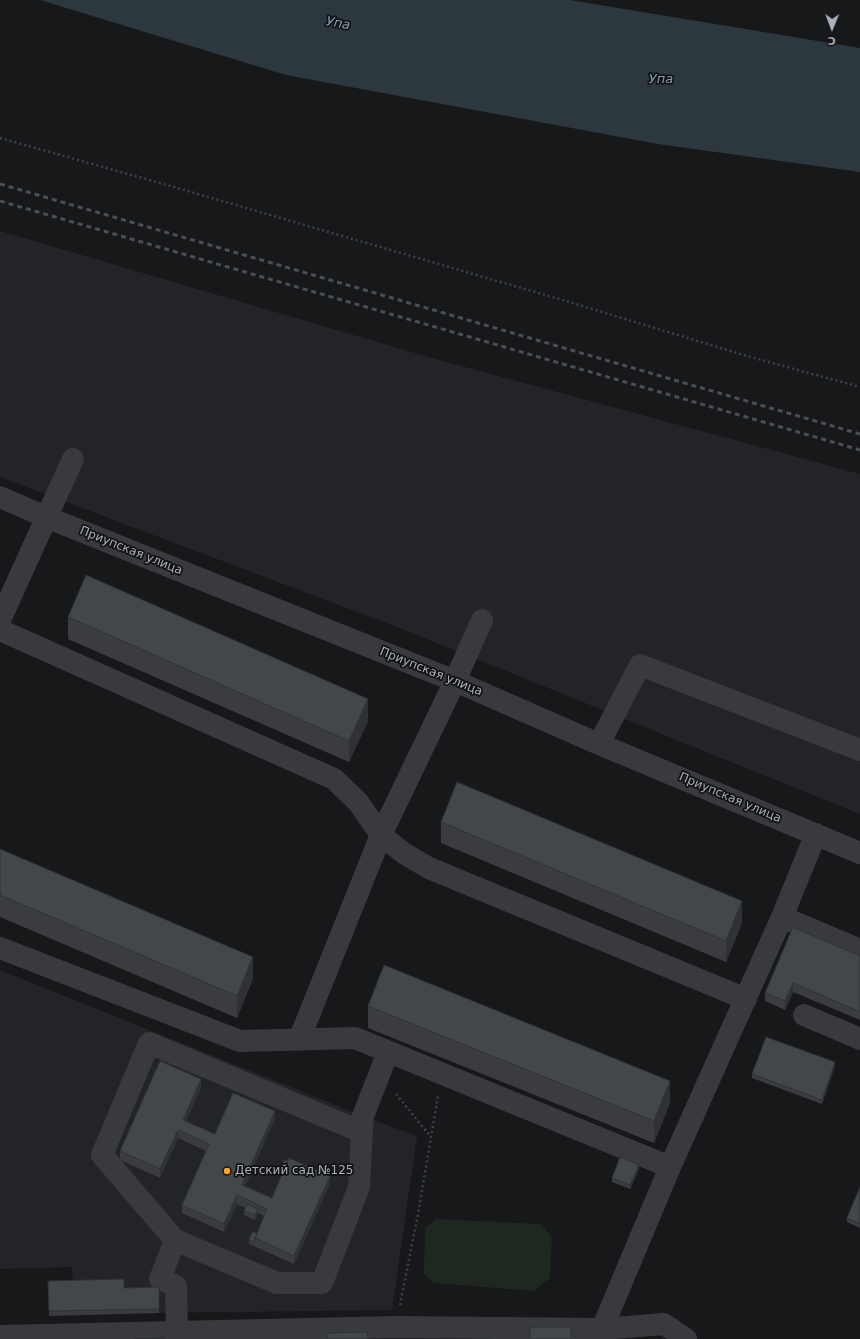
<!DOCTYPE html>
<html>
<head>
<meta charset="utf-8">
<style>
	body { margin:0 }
	#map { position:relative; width:860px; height:1339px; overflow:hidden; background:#17181a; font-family:"DejaVu Sans",sans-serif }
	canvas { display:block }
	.north { position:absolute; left:812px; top:8px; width:40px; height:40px; -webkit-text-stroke:3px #121215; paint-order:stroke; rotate:181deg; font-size:11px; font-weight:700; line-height:16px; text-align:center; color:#a9b0ba }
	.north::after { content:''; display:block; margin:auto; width:14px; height:18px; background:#a9b0ba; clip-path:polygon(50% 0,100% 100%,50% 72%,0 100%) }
</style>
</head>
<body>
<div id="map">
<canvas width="860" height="1339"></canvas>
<div class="north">С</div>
</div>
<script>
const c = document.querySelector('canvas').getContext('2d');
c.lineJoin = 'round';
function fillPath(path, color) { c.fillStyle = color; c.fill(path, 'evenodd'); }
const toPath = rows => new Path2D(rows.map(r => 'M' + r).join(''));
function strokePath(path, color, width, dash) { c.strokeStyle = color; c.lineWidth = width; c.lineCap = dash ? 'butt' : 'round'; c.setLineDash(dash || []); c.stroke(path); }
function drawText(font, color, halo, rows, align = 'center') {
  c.font = font + ' "DejaVu Sans",sans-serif'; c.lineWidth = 3.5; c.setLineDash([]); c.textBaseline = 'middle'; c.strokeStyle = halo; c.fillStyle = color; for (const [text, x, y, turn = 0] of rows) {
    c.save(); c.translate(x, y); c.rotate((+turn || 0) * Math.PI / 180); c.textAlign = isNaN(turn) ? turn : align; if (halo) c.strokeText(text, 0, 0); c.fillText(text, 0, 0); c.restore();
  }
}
fillPath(toPath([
	[0,231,432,358,860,474,860,814,397,627,0,477],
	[0,970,363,1116,417,1136,392,1310,159,1313,158,1292,73,1284,72,1267,0,1269]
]), '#232427');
fillPath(toPath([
	[436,1219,540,1224,552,1237,550,1278,534,1291,434,1283,424,1274,425,1228]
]), '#1f2820');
fillPath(toPath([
	[40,0,570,0,860,48,860,172,658,144,286,75]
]), '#2d383e');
strokePath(toPath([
	[0,138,167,185,566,301,747,356,860,387],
	[396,1094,431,1137],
	[400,1305,418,1214,438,1096]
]), '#3e4146', 2.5, [2, 3]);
strokePath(toPath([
	[0,497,46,517,455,681,599,744,860,853],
	[0,620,73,459],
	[0,630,334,779,358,802,381,835,405,854,429,868,746,999],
	[599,744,640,665,860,750],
	[782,917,860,950],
	[0,948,240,1041,355,1038,670,1167],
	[804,1015,860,1039],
	[299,1040,381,835,455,681,482,620],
	[362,1132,149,1043,102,1155,175,1240,277,1283,322,1283,359,1187,362,1132,363,1116,388,1052],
	[175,1240,160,1279,176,1286,177,1332],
	[0,1336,395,1327,602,1329,664,1324,686,1339],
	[602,1339,602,1329,670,1167,782,917,816,834]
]), '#383a3f', 22);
strokePath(toPath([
	[0,184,860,434],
	[0,201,860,450]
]), '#4b4e54', 3, [5, 4]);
fillPath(toPath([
	[68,617,368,721,349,762,68,639],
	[441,822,742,923,726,962,441,843],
	[0,849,253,979,237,1018,0,917],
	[860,956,860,1020,793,992,785,1010,765,1001,765,993],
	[368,1006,670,1103,654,1143,368,1028],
	[835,1066,822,1104,752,1078,752,1074],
	[201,1088,186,1121,215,1134,275,1119,245,1186,272,1198,282,1173,280,1172,280,1168,330,1184,294,1264,249,1244,249,1240,257,1233,264,1216,258,1213,255,1220,244,1215,244,1211,246,1208,237,1204,224,1232,182,1213,182,1205,206,1151,178,1138,160,1178,120,1160,120,1151],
	[639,1169,630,1189,612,1182,612,1178],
	[860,1187,860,1228,847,1222,847,1218],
	[48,1281,124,1288,159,1287,159,1313,49,1316]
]), '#3a3c40');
fillPath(toPath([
	[368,699,368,721,349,762,349,741],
	[742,901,742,923,726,962,726,941],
	[253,957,253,979,237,1018,237,996],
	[793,983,793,992,785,1010,785,1001],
	[835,1062,835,1066,822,1104,822,1100],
	[201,1079,201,1088,183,1128,183,1120],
	[670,1081,670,1103,654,1143,654,1121],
	[275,1111,275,1119,242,1193,242,1185],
	[178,1130,178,1138,160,1178,160,1169],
	[639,1165,639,1169,630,1189,630,1185],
	[330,1176,330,1184,294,1264,294,1256],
	[237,1195,237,1204,224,1232,224,1224],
	[258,1209,258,1213,255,1220,255,1215]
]), '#2f3134');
const building = toPath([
	[86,575,368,699,349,741,68,617,86,575],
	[457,782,742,901,726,941,441,822,457,782],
	[0,849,253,957,237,996,0,895,0,849],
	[793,927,860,956,860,1012,793,983,785,1001,765,993,793,927],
	[384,965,670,1081,654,1121,368,1006,384,965],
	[766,1037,835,1062,822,1100,752,1074,766,1037],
	[160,1061,201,1079,183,1120,215,1134,233,1093,275,1111,242,1185,272,1198,289,1158,330,1176,294,1256,255,1238,267,1209,237,1195,224,1224,182,1205,209,1144,178,1130,160,1169,120,1151,160,1061],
	[620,1157,639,1165,630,1185,612,1178,620,1157],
	[284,1160,288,1161,284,1170,280,1168,284,1160],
	[860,1187,860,1224,847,1218,860,1187],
	[247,1204,258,1209,255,1215,244,1211,247,1204],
	[252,1232,257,1233,255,1238,255,1242,249,1240,252,1232],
	[124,1279,124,1288,159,1287,159,1309,49,1311,48,1281,124,1279],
	[530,1327,571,1327,571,1339,530,1339,530,1327],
	[367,1332,368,1339,327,1339,327,1333,367,1332],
	[164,1338,164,1339,133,1339,164,1338]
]);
fillPath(building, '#43464a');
strokePath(building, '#2f3134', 1);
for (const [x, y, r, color] of [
	[227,1171,4,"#f9a630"]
]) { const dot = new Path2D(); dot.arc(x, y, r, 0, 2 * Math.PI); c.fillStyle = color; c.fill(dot); strokePath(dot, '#121215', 1.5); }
drawText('12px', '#a9b0ba', '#121215', [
	["Приупская улица",131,551,22],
	["Приупская улица",431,672,22],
	["Приупская улица",730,798,23]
]);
drawText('12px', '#a9b0ba', '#121215', [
	["Детский сад №125",235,1171]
], 'left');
drawText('italic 13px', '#7fa0b6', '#121215', [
	["Упа",338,24,10],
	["Упа",661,80]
]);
</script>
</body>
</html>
